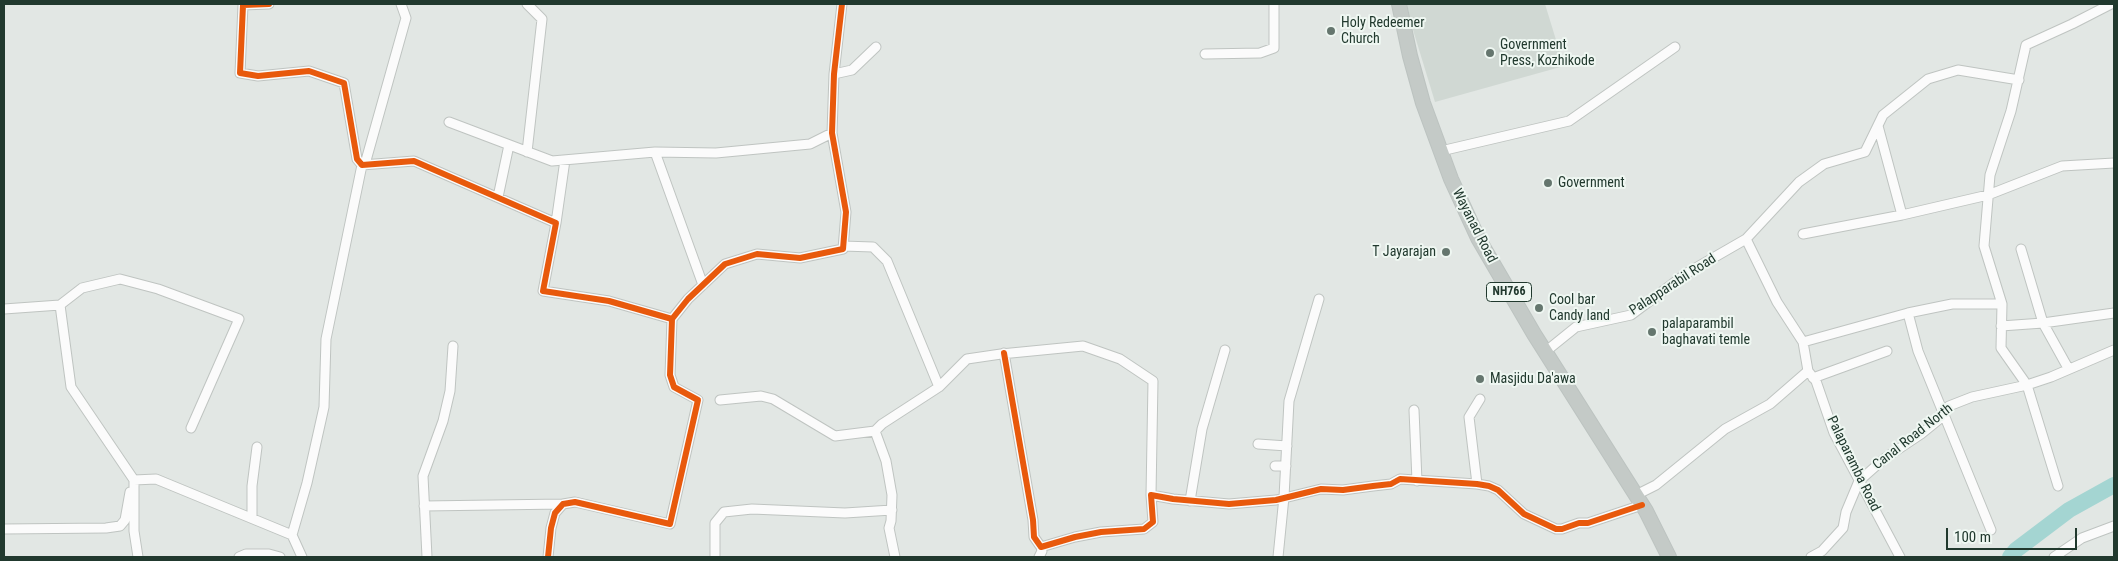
<!DOCTYPE html>
<html>
<head>
<meta charset="utf-8">
<style>
	body { margin:0 }
	#map { position:relative; width:2118px; height:561px; overflow:hidden; background:#e2e7e4; font-family:"Roboto Condensed",sans-serif }
	canvas { display:block }
	.frame { position:absolute; inset:0; border:5px solid #21392e; pointer-events:none }
	.scale { position:absolute; left:1946px; top:528px; width:131px; height:22px; box-sizing:border-box; border:2px solid #21392e; border-top:0; padding-left:6px; font-size:15px; line-height:18px; white-space:nowrap; color:#21392e; -webkit-text-stroke:4px #eff7f2; paint-order:stroke }
</style>
</head>
<body>
<div id="map">
<canvas width="2118" height="561"></canvas>
<div class="frame"></div>
<div class="scale">100 m</div>
</div>
<script>
const c = document.querySelector('canvas').getContext('2d');
c.lineJoin = 'round';
function fillPath(path, color) { c.fillStyle = color; c.fill(path, 'evenodd'); }
const toPath = rows => new Path2D(rows.map(r => 'M' + r).join(''));
function strokePath(path, color, width, dash) { c.strokeStyle = color; c.lineWidth = width; c.lineCap = dash ? 'butt' : 'round'; c.setLineDash(dash || []); c.stroke(path); }
function drawText(font, color, halo, rows, align = 'center') {
  c.font = font + ' "Roboto Condensed",sans-serif'; c.lineWidth = 4; c.setLineDash([]); c.textBaseline = 'middle'; c.strokeStyle = halo; c.fillStyle = color; for (const [text, x, y, turn = 0] of rows) {
    c.save(); c.translate(x, y); c.rotate((+turn || 0) * Math.PI / 180); c.textAlign = isNaN(turn) ? turn : align; if (halo) c.strokeText(text, 0, 0); c.fillText(text, 0, 0); c.restore();
  }
}
fillPath(toPath([
	[1407,4,1545,4,1564,66,1435,102,1410,20]
]), '#d0d8d3');
strokePath(toPath([
	[2010,557,2016,550,2069,510,2114,485]
]), '#a4d5d2', 16);
const minor = toPath([
	[269,4,243,5,240,73,258,76,309,71,344,83,357,159,362,165,414,161,556,223,543,291,609,301,672,319],
	[1205,54,1260,53,1274,48,1274,4],
	[834,74,852,70,876,47],
	[449,122,552,161,655,152,716,153,810,144,832,133],
	[1878,126,1902,215],
	[1441,151,1569,121,1675,47],
	[527,152,542,19,527,4],
	[655,152,703,285],
	[365,164,406,18,401,4],
	[498,197,509,145],
	[556,223,565,160],
	[1803,234,1902,215,1988,195,2062,166,2114,163],
	[1746,239,1777,302,1803,342,1808,371],
	[843,246,873,247,887,261,939,387],
	[2021,249,2043,323,2068,368],
	[4,309,60,305],
	[1908,313,1918,351,1991,530],
	[2001,326,2043,323,2114,313],
	[1803,342,1908,313,1952,304,2002,304],
	[1545,352,1576,327,1631,315,1687,273,1746,239,1799,182,1824,164,1865,152,1883,115,1928,79,1958,70,2019,80],
	[1004,353,1033,520,1034,537,1041,547,1075,537,1101,532,1144,529,1153,522,1151,495,1173,499,1229,504,1276,500,1321,489,1343,490,1373,486,1391,484,1400,479,1477,484,1489,486,1498,490,1524,514,1556,529,1562,529,1579,523,1588,523,1642,505],
	[1808,371,1816,381,1834,433,1900,557],
	[1813,378,1887,351],
	[720,400,761,396,773,399,835,436,875,431,882,424,939,387,967,359,1001,354,1083,346,1120,359,1153,381,1151,495],
	[1414,410,1417,481],
	[875,431,886,461,892,495,891,521,889,528,895,557],
	[1258,444,1287,446],
	[1275,466,1286,466],
	[134,480,156,479,292,535,302,557],
	[1477,484,1469,417,1480,399],
	[2058,486,2027,385,2001,348,2002,304,1984,246,1990,175,2011,111,2026,45,2072,24,2111,4],
	[1636,495,1656,485,1725,429,1770,404,1808,371],
	[1190,501,1202,429,1225,350],
	[424,506,563,504],
	[252,518,252,486,257,447],
	[4,529,106,528,120,526,125,520,130,492],
	[292,535,307,483,324,407,326,339,362,165],
	[138,557,134,531,134,480,71,387,60,305,82,288,120,279,158,289,239,319,191,428],
	[239,557,246,554,269,554,280,557],
	[427,557,423,476,443,421,450,391,453,346],
	[548,557,551,528,555,513,563,504,575,502,670,524,698,400,674,387,670,375,672,319,688,299,725,264,757,254,800,258,843,249,846,212,832,133,834,74,842,4],
	[715,557,715,523,724,512,752,509,845,513,892,510],
	[1039,557,1042,551,1041,547],
	[1278,557,1284,497,1289,401,1319,299],
	[1811,557,1822,551,1843,528,1846,512,1859,481,1885,458,1921,434,1942,417,1949,406,1972,397,2027,385,2051,377,2114,350],
	[2054,557,2082,538,2114,526]
]);
const trunk = toPath([
	[1399,4,1410,56,1423,103,1451,179,1478,238,1534,334,1646,511,1669,557]
]);
strokePath(minor, '#bfc4c1', 11);
strokePath(trunk, '#bcc3c0', 16);
strokePath(minor, '#fbfbfb', 9);
strokePath(trunk, '#c4cac7', 14);
strokePath(toPath([
	[269,4,243,5,240,73,258,76,309,71,344,83,357,159,362,165,414,161,556,223,543,291,609,301,672,319],
	[1004,353,1033,520,1034,537,1041,547,1075,537,1101,532,1144,529,1153,522,1151,495,1173,499,1229,504,1276,500,1321,489,1343,490,1373,486,1391,484,1400,479,1477,484,1489,486,1498,490,1524,514,1556,529,1562,529,1579,523,1588,523,1642,505],
	[548,557,551,528,555,513,563,504,575,502,670,524,698,400,674,387,670,375,672,319,688,299,725,264,757,254,800,258,843,249,846,212,832,133,834,74,842,4]
]), '#e8590c', 6);
for (const [x, y, r, color] of [
	[1331,31,5,"#65766e"],
	[1490,53,5,"#65766e"],
	[1548,183,5,"#65766e"],
	[1446,252,5,"#65766e"],
	[1539,308,5,"#65766e"],
	[1652,332,5,"#65766e"],
	[1480,379,5,"#65766e"]
]) { const dot = new Path2D(); dot.arc(x, y, r, 0, 2 * Math.PI); c.fillStyle = color; c.fill(dot); strokePath(dot, '#eff7f2', 2); }
for (const [x, y, w] of [
	[1509,292,45]
]) { const box = new Path2D(); box.roundRect(x - w / 2, y - 9.5, w, 19, 4); c.fillStyle = '#eff7f2'; c.fill(box); strokePath(box, '#21392e', 1); }
drawText('bold 12px', '#21392e', null, [
	["NH766",1509,292]
]);
drawText('14px', '#21392e', '#eff7f2', [
	["Holy Redeemer",1341,23],
	["Church",1341,39],
	["Government",1500,45],
	["Press, Kozhikode",1500,61],
	["Government",1558,183],
	["T Jayarajan",1436,252,"right"],
	["Cool bar",1549,300],
	["Candy land",1549,316],
	["palaparambil",1662,324],
	["baghavati temle",1662,340],
	["Masjidu Da'awa",1490,379]
], 'left');
drawText('14px', '#21392e', '#eff7f2', [
	["Wayanad Road",1474,226,63],
	["Palapparabil Road",1673,285,-33],
	["Canal Road North",1913,437,-38],
	["Palaparamba Road",1853,464,64]
]);
</script>
</body>
</html>
